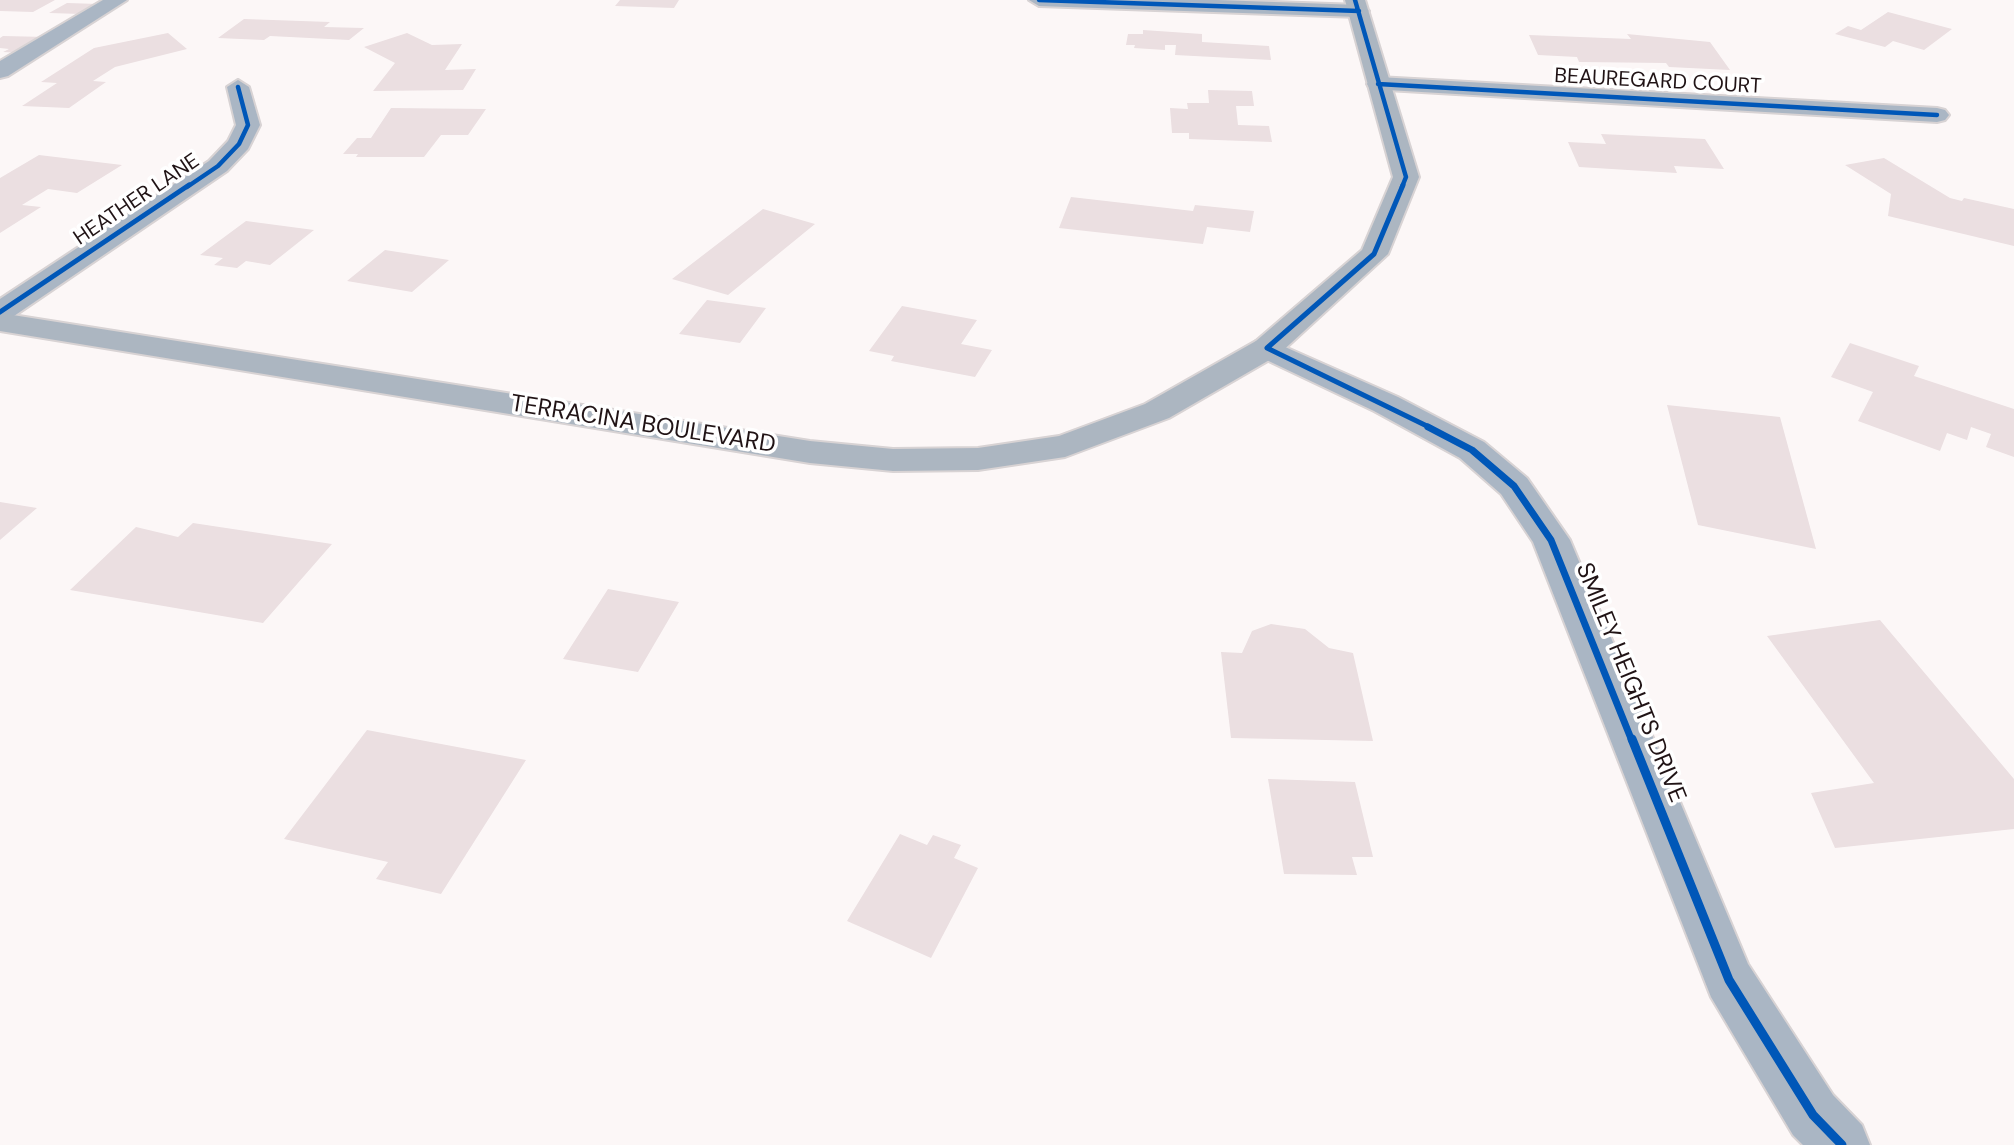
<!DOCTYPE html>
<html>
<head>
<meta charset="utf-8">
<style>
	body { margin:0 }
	canvas { display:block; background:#fcf7f7 }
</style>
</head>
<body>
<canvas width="2014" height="1145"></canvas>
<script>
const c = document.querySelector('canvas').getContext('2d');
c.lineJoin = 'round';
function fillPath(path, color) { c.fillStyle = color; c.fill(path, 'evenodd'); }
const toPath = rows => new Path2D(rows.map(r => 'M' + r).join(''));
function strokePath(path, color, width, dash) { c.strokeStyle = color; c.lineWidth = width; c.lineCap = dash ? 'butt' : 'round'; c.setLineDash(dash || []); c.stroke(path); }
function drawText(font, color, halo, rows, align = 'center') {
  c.font = font + ' "DM Sans",sans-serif'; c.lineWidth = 7; c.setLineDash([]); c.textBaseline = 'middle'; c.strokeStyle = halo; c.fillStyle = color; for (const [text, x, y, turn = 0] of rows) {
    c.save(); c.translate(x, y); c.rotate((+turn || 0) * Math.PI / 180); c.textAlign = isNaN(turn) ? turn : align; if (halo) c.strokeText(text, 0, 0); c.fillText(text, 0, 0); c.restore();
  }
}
fillPath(toPath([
	[0,0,55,0,33,12,0,11],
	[620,0,679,0,674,8,615,6],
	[67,3,99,4,81,14,49,13],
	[1888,12,1952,29,1924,50,1893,41,1885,47,1835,34,1848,26,1861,30],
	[244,19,330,22,324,27,364,28,349,40,270,36,264,40,218,38],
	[1143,30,1202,34,1202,42,1269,46,1271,60,1175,55,1176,45,1165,45,1165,50,1134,48,1135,45,1126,45,1128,34,1143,34],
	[168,33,187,49,115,67,93,81,106,82,69,108,22,106,57,83,41,82,94,48],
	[407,33,432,45,462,44,445,70,476,69,463,90,373,91,395,63,364,47],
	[1627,34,1710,42,1730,70,1669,67,1666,63,1579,62,1577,57,1538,55,1529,35,1631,39],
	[3,36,47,37,21,53,3,52,9,49,0,48,0,38],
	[1208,90,1252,91,1254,106,1236,106,1238,125,1269,126,1272,142,1189,139,1189,133,1172,133,1170,108,1188,109,1187,103,1209,103],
	[391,108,486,109,468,135,441,135,424,157,356,157,358,154,343,154,357,138,371,138],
	[1601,134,1705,139,1724,169,1674,166,1677,173,1579,167,1568,142,1606,144],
	[39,155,122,165,77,193,48,189,22,205,41,207,0,233,0,178],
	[1884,158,1950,198,1962,201,1964,198,2014,209,2014,246,1888,216,1891,194,1845,165],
	[1071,197,1193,211,1195,205,1254,211,1250,232,1207,227,1203,244,1059,228],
	[763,209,815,224,728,295,672,279],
	[246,221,314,230,270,265,246,261,237,268,214,265,223,258,200,255],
	[385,250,449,260,412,292,347,281],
	[707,300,766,308,740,343,679,334],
	[902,306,977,320,961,344,992,350,975,377,891,361,894,356,869,351],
	[1850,343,1919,366,1914,376,2014,409,2014,457,1986,447,1991,434,1971,427,1967,440,1947,433,1940,451,1858,421,1873,392,1831,377],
	[1667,405,1780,417,1816,549,1698,525],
	[0,502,37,508,0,540],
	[193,523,332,544,263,623,70,590,136,527,178,537],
	[608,589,679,602,638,672,563,659],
	[1880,620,2014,779,2014,829,1835,848,1811,793,1874,783,1767,636],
	[1271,624,1305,629,1329,648,1353,653,1373,741,1231,738,1221,652,1242,653,1252,631],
	[367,730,526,760,441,894,376,879,388,862,284,839],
	[1268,779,1355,782,1373,857,1352,857,1357,875,1284,874],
	[900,834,927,845,933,835,961,845,954,858,978,868,931,958,847,921]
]), '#ebdfe1');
const minor = toPath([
	[103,0,127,0,8,76,0,78,0,61,103,0],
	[1029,0,1217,0,1359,5,1369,11,1359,17,1039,6,1029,0],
	[1378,77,1937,108,1945,110,1949,115,1945,120,1937,122,1370,89,1367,84,1370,79,1378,77],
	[238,80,249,87,260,125,248,149,227,171,11,318,0,321,0,299,209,161,228,141,236,125,227,87,238,80],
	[1267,339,1398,397,1484,442,1527,478,1570,540,1748,964,1833,1095,1862,1125,1870,1145,1803,1145,1793,1135,1711,997,1533,542,1501,494,1460,458,1374,411,1256,355,1251,348,1256,341,1267,339]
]);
const major = toPath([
	[1345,0,1365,0,1419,177,1388,254,1278,355,1169,418,1065,457,978,470,893,471,810,463,0,331,0,313,810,441,893,449,978,448,1059,436,1145,404,1256,341,1362,250,1393,177,1345,0]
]);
strokePath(minor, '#d8d3d4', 4);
strokePath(major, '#d8d3d4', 4);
fillPath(minor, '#aab6c4');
fillPath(major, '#acb6c1');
strokePath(toPath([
	[1039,0,1359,11],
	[1355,0,1406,177,1402,187],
	[1378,84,1937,115],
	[187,187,218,166,239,144,248,125,238,87]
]), '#0057b8', 4.5);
strokePath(toPath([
	[1403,185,1374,254,1267,348,1431,428],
	[0,312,189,185]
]), '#0057b8', 5);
strokePath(toPath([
	[1428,427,1472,450,1514,486,1551,540,1632,741]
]), '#0057b8', 7);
strokePath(toPath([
	[1632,739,1729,980,1813,1115,1842,1145]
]), '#0057b8', 9);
drawText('21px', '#201315', '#fff', [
	["BEAUREGARD COURT",1658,82,3],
	["HEATHER LANE",137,200,-34]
]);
drawText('24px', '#201315', '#fff', [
	["TERRACINA BOULEVARD",643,425,9],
	["SMILEY HEIGHTS DRIVE",1630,683,68]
]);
</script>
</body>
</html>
